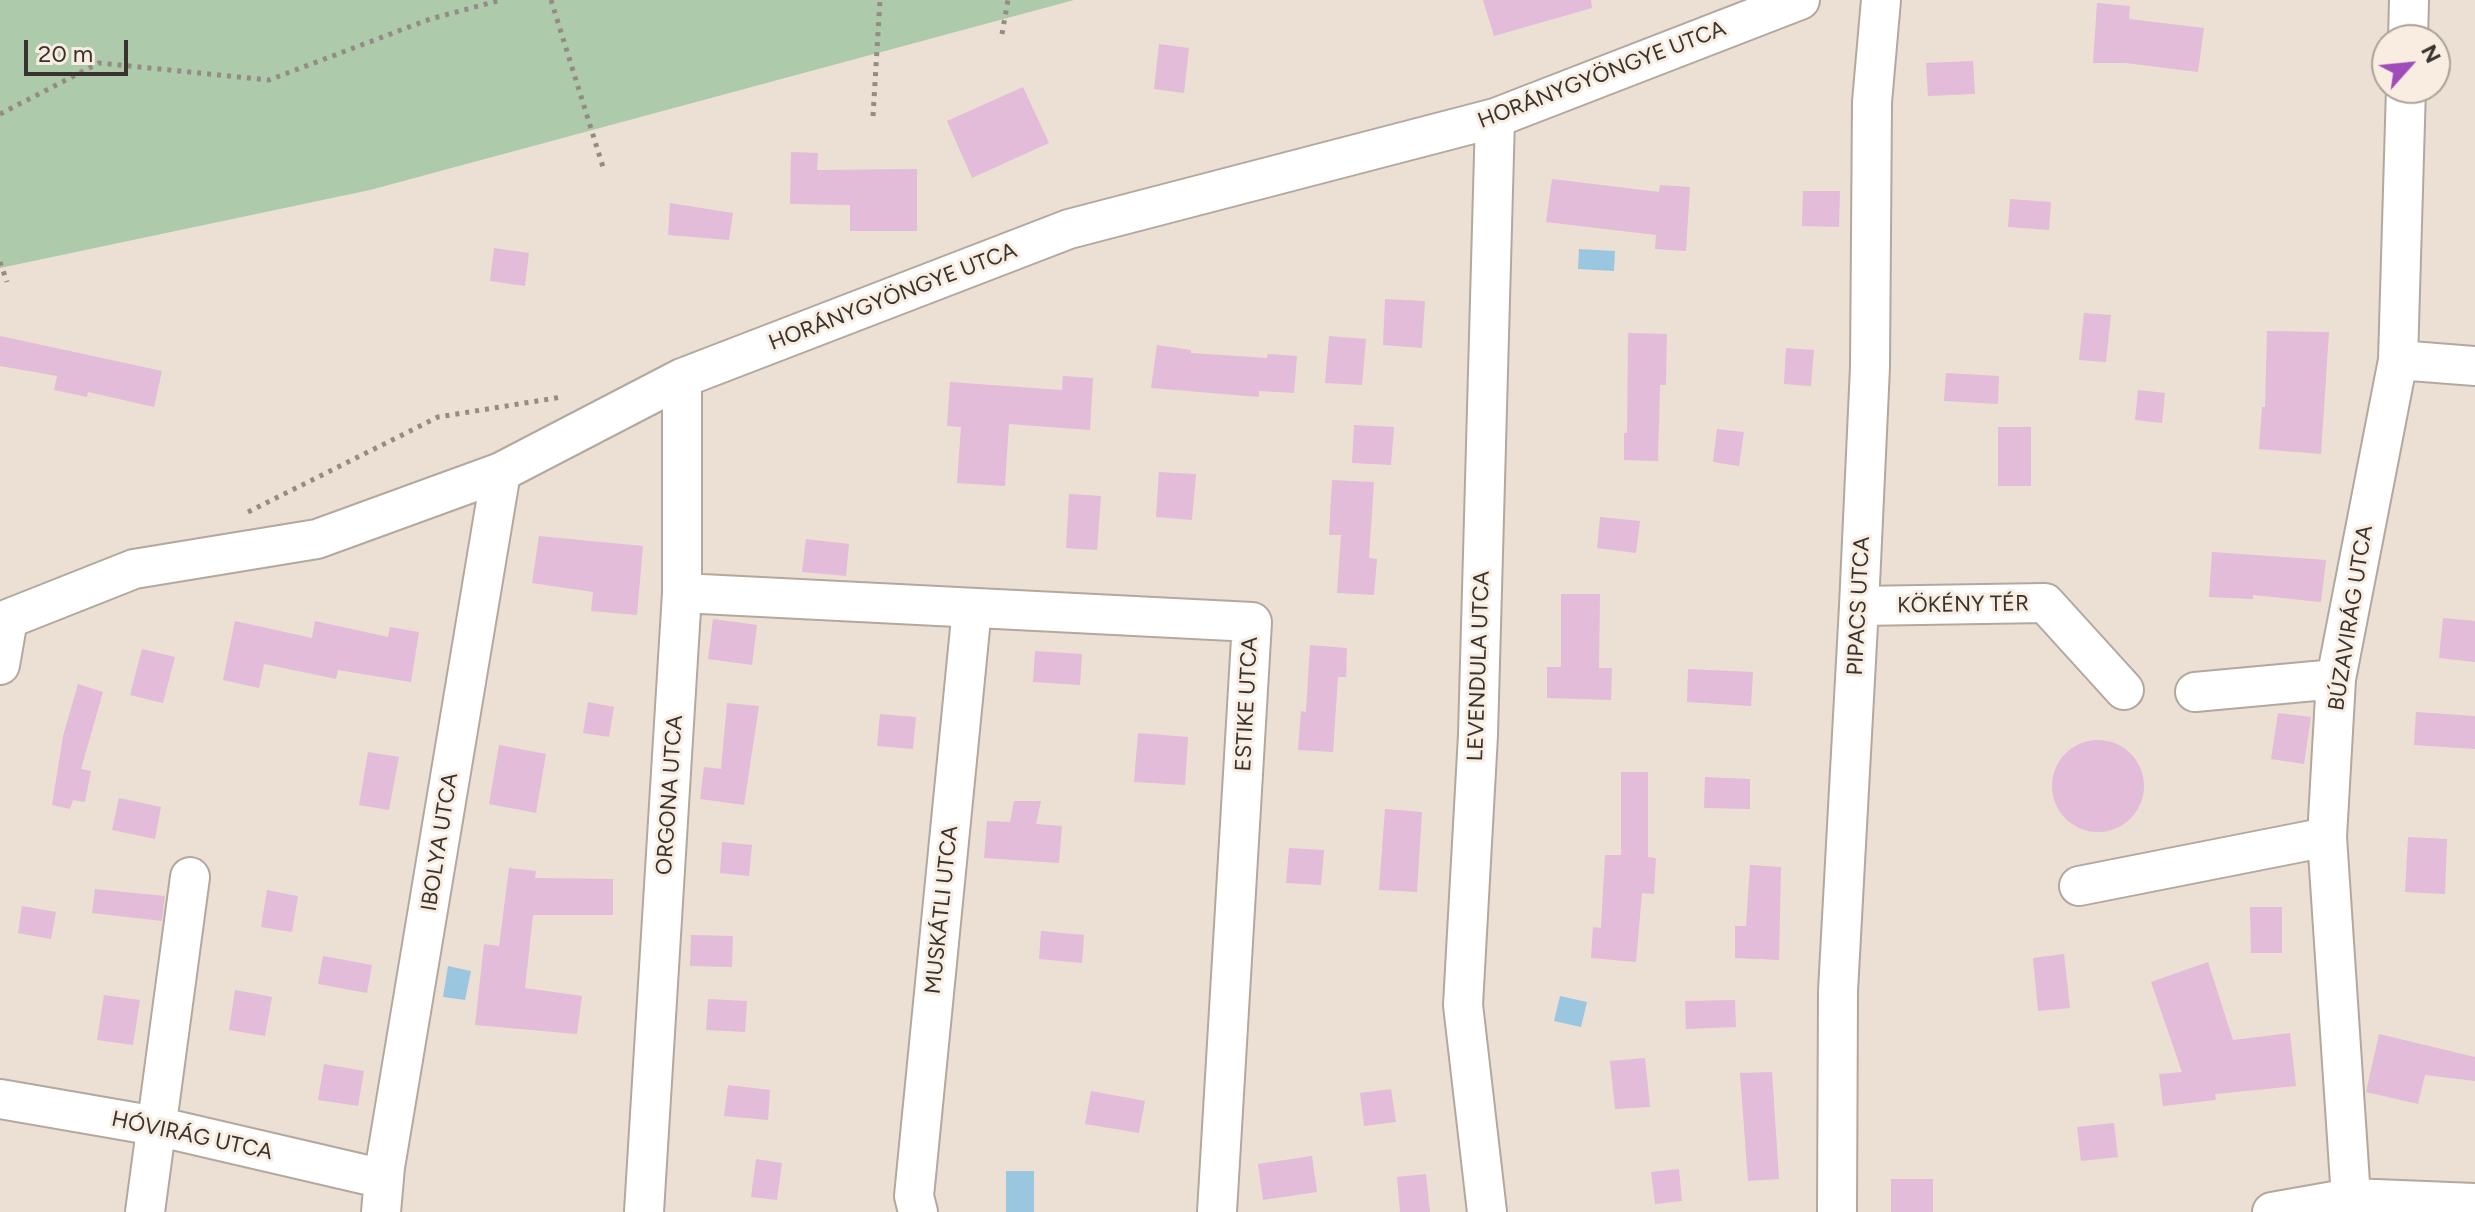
<!DOCTYPE html>
<html>
<head>
<meta charset="utf-8">
<style>
	body { margin:0 }
	#map { position:relative; width:2475px; height:1212px; overflow:hidden; background:#ebe0d3; font-family:Figtree,sans-serif }
	canvas { display:block }
	.north { position:absolute; left:2371px; top:24px; width:80px; height:80px; box-sizing:border-box; background:#f8ede0; border:2px solid #aba399; border-radius:50%; rotate:63deg; font-size:22px; font-weight:700; line-height:32px; text-align:center; color:#38332f }
	.north::after { content:''; display:block; margin:auto; width:28px; height:36px; background:#a04cbb; clip-path:polygon(50% 0,100% 100%,50% 72%,0 100%) }
	.scale { position:absolute; left:24px; top:40px; width:104px; height:36px; box-sizing:border-box; border:4px solid #38332f; border-top:0; padding-left:10px; font-size:24px; line-height:28px; white-space:nowrap; color:#38332f; -webkit-text-stroke:6px #f8ede0; paint-order:stroke }
</style>
</head>
<body>
<div id="map">
<canvas width="2475" height="1212"></canvas>
<div class="north">N</div>
<div class="scale">20 m</div>
</div>
<script>
const c = document.querySelector('canvas').getContext('2d');
c.lineJoin = 'round';
function fillPath(path, color) { c.fillStyle = color; c.fill(path, 'evenodd'); }
const toPath = rows => new Path2D(rows.map(r => 'M' + r).join(''));
function strokePath(path, color, width, dash) { c.strokeStyle = color; c.lineWidth = width; c.lineCap = dash ? 'butt' : 'round'; c.setLineDash(dash || []); c.stroke(path); }
function drawText(font, color, halo, rows, align = 'center') {
  c.font = font + ' Figtree,sans-serif'; c.lineWidth = 6; c.setLineDash([]); c.textBaseline = 'middle'; c.strokeStyle = halo; c.fillStyle = color; for (const [text, x, y, turn = 0] of rows) {
    c.save(); c.translate(x, y); c.rotate((+turn || 0) * Math.PI / 180); c.textAlign = isNaN(turn) ? turn : align; if (halo) c.strokeText(text, 0, 0); c.fillText(text, 0, 0); c.restore();
  }
}
fillPath(toPath([
	[0,0,1074,0,370,190,0,268]
]), '#adcaaa');
fillPath(toPath([
	[1579,249,1615,251,1614,271,1578,269],
	[448,966,471,971,465,1000,443,997],
	[1560,996,1587,1002,1581,1027,1554,1021],
	[1006,1171,1034,1171,1034,1212,1006,1212]
]), '#9bc6df');
fillPath(toPath([
	[1483,0,1591,0,1592,8,1494,36],
	[2097,3,2130,6,2129,19,2204,28,2198,72,2126,63,2093,63],
	[1159,44,1189,48,1184,93,1154,89],
	[1973,61,1975,94,1928,96,1926,63],
	[1023,87,1049,143,972,178,947,121],
	[791,152,818,153,817,170,917,169,917,231,850,231,850,205,790,204],
	[1552,179,1659,192,1660,185,1690,187,1686,251,1655,249,1656,235,1546,222],
	[1803,191,1840,191,1839,227,1802,226],
	[2010,199,2051,202,2049,230,2008,227],
	[670,203,733,213,729,240,668,235],
	[494,248,529,253,525,286,490,281],
	[1385,299,1425,301,1422,348,1383,345],
	[2084,313,2111,315,2106,362,2079,360],
	[2267,331,2329,332,2321,454,2259,449,2262,407,2265,407],
	[1628,333,1667,334,1666,385,1660,385,1658,461,1624,460,1624,433,1627,433],
	[0,336,162,371,154,407,88,392,87,397,54,390,57,376,0,366],
	[1329,336,1366,339,1362,385,1325,383],
	[1157,345,1191,350,1191,353,1267,358,1268,354,1297,356,1294,393,1259,391,1259,397,1151,388],
	[1786,348,1814,350,1811,386,1784,384],
	[1946,373,1999,376,1998,404,1944,401],
	[1063,376,1093,378,1090,430,1009,424,1005,486,957,483,961,427,947,426,950,382,1062,390],
	[2138,390,2165,393,2162,423,2135,420],
	[1354,425,1394,427,1391,465,1352,463],
	[1998,427,2031,427,2031,486,1998,486],
	[1717,429,1744,432,1739,466,1713,462],
	[1159,472,1196,474,1192,520,1156,517],
	[1332,480,1374,482,1369,558,1377,559,1374,595,1337,593,1341,535,1329,535],
	[1069,494,1101,496,1097,550,1066,548],
	[1600,517,1640,521,1636,553,1597,548],
	[539,536,643,546,637,615,591,611,593,592,532,583],
	[806,539,849,544,846,576,802,572],
	[2212,552,2326,560,2321,602,2253,595,2253,599,2209,597],
	[1561,594,1600,594,1599,668,1612,668,1611,700,1547,698,1547,667,1561,667],
	[2443,618,2475,621,2475,662,2439,658],
	[713,619,757,625,752,665,708,659],
	[235,621,312,638,315,621,388,637,390,627,419,632,411,682,338,670,336,679,264,664,259,688,223,680],
	[1310,645,1347,648,1346,677,1338,677,1333,752,1298,750,1301,711,1306,712],
	[142,649,175,657,163,703,130,695],
	[1035,651,1082,654,1080,685,1033,682],
	[1688,669,1753,672,1751,706,1687,702],
	[78,684,103,692,81,769,91,771,85,802,73,800,70,809,52,805,63,736],
	[588,702,614,707,609,737,583,733],
	[727,703,759,706,744,805,700,799,704,767,721,769],
	[2416,712,2475,716,2475,749,2414,745],
	[2278,713,2311,717,2304,764,2271,759],
	[880,714,916,717,913,749,877,746],
	[1138,733,1188,737,1185,785,1134,782],
	'2052 786a46 46 0 1 1 92 0a46 46 0 1 1-92 0Z',
	[499,745,546,754,536,813,489,804],
	[368,752,399,757,389,810,359,805],
	[1621,772,1648,772,1648,857,1656,858,1654,894,1642,893,1636,962,1591,958,1593,927,1601,928,1605,855,1621,855],
	[1705,777,1750,779,1750,809,1704,808],
	[119,798,161,807,155,839,112,830],
	[1014,801,1041,801,1036,824,1062,826,1059,863,984,858,987,821,1010,822],
	[1385,809,1422,812,1417,892,1379,890],
	[2408,837,2447,839,2445,894,2405,892],
	[722,842,752,845,749,876,720,873],
	[1289,848,1324,850,1321,885,1286,883],
	[1750,865,1781,867,1779,960,1735,958,1735,926,1746,926],
	[509,868,536,871,535,878,613,879,613,915,533,915,525,988,582,996,577,1034,475,1025,484,944,499,946],
	[95,889,165,896,162,921,92,913],
	[267,890,298,896,292,932,261,927],
	[22,906,56,912,51,939,18,933],
	[2250,907,2282,907,2282,953,2251,953],
	[1041,931,1084,935,1082,963,1039,959],
	[691,935,733,936,732,967,690,966],
	[2064,954,2070,1008,2038,1011,2033,958],
	[323,956,372,965,367,993,318,984],
	[2208,962,2233,1040,2290,1033,2296,1086,2215,1094,2216,1100,2163,1106,2159,1074,2182,1072,2151,982],
	[235,990,272,997,265,1036,229,1030],
	[104,995,140,1000,133,1045,97,1040],
	[708,999,747,1001,745,1032,706,1030],
	[1735,1000,1736,1027,1686,1029,1685,1001],
	[2379,1034,2475,1057,2475,1081,2425,1075,2418,1104,2366,1092],
	[1645,1058,1650,1107,1615,1109,1610,1061],
	[324,1064,364,1071,358,1106,318,1100],
	[1772,1072,1779,1179,1748,1181,1740,1073],
	[728,1085,770,1090,768,1120,724,1116],
	[1391,1089,1396,1122,1364,1126,1360,1093],
	[1091,1091,1145,1101,1139,1133,1085,1124],
	[2114,1123,2118,1157,2081,1161,2077,1127],
	[1312,1156,1317,1192,1263,1200,1258,1164],
	[756,1159,782,1163,777,1200,751,1197],
	[1679,1169,1682,1201,1655,1204,1651,1172],
	[1426,1174,1430,1212,1400,1212,1397,1177],
	[1891,1179,1933,1179,1933,1212,1891,1212]
]), '#e2bcd9');
const street = toPath([
	[2408,40,2409,0],
	[2398,360,2475,366],
	[682,593,1252,622,1217,1212],
	[1859,606,2045,603,2124,690],
	[0,622,134,569,317,539,501,472,682,378,1069,229,1495,118,1800,0],
	[0,665,8,619],
	[2195,692,2336,679],
	[2079,886,2327,837],
	[0,1099,156,1126,384,1179],
	[2351,1198,2327,837,2336,679,2398,360,2406,88],
	[145,1212,190,877],
	[381,1212,385,1167,501,472],
	[644,1212,682,593,682,378],
	[918,1212,914,1196,972,608],
	[1487,1212,1463,1005,1478,735,1495,118],
	[1837,1212,1838,991,1859,606,1870,367,1872,102,1881,0],
	[2272,1212,2351,1198,2475,1203]
]);
strokePath(street, '#b3a89d', 42);
strokePath(toPath([
	[551,0,603,167],
	[1002,34,1008,0],
	[0,114,99,63,269,80,430,19,501,0],
	[873,116,880,0],
	[0,262,7,282],
	[248,512,438,417,562,397]
]), '#948c84', 5, [4, 6]);
strokePath(street, '#fff', 38);
drawText('22px', '#38332f', '#f8ede0', [
	["HORÁNYGYÖNGYE UTCA",1602,75,-21],
	["HORÁNYGYÖNGYE UTCA",893,297,-21],
	["KÖKÉNY TÉR",1963,605,-1],
	["PIPACS UTCA",1859,606,-87],
	["BÚZAVIRÁG UTCA",2351,618,-81],
	["LEVENDULA UTCA",1479,666,-88],
	["ESTIKE UTCA",1247,704,-87],
	["ORGONA UTCA",670,795,-86],
	["IBOLYA UTCA",440,842,-81],
	["MUSKÁTLI UTCA",942,910,-84],
	["HÓVIRÁG UTCA",192,1136,12]
]);
</script>
</body>
</html>
